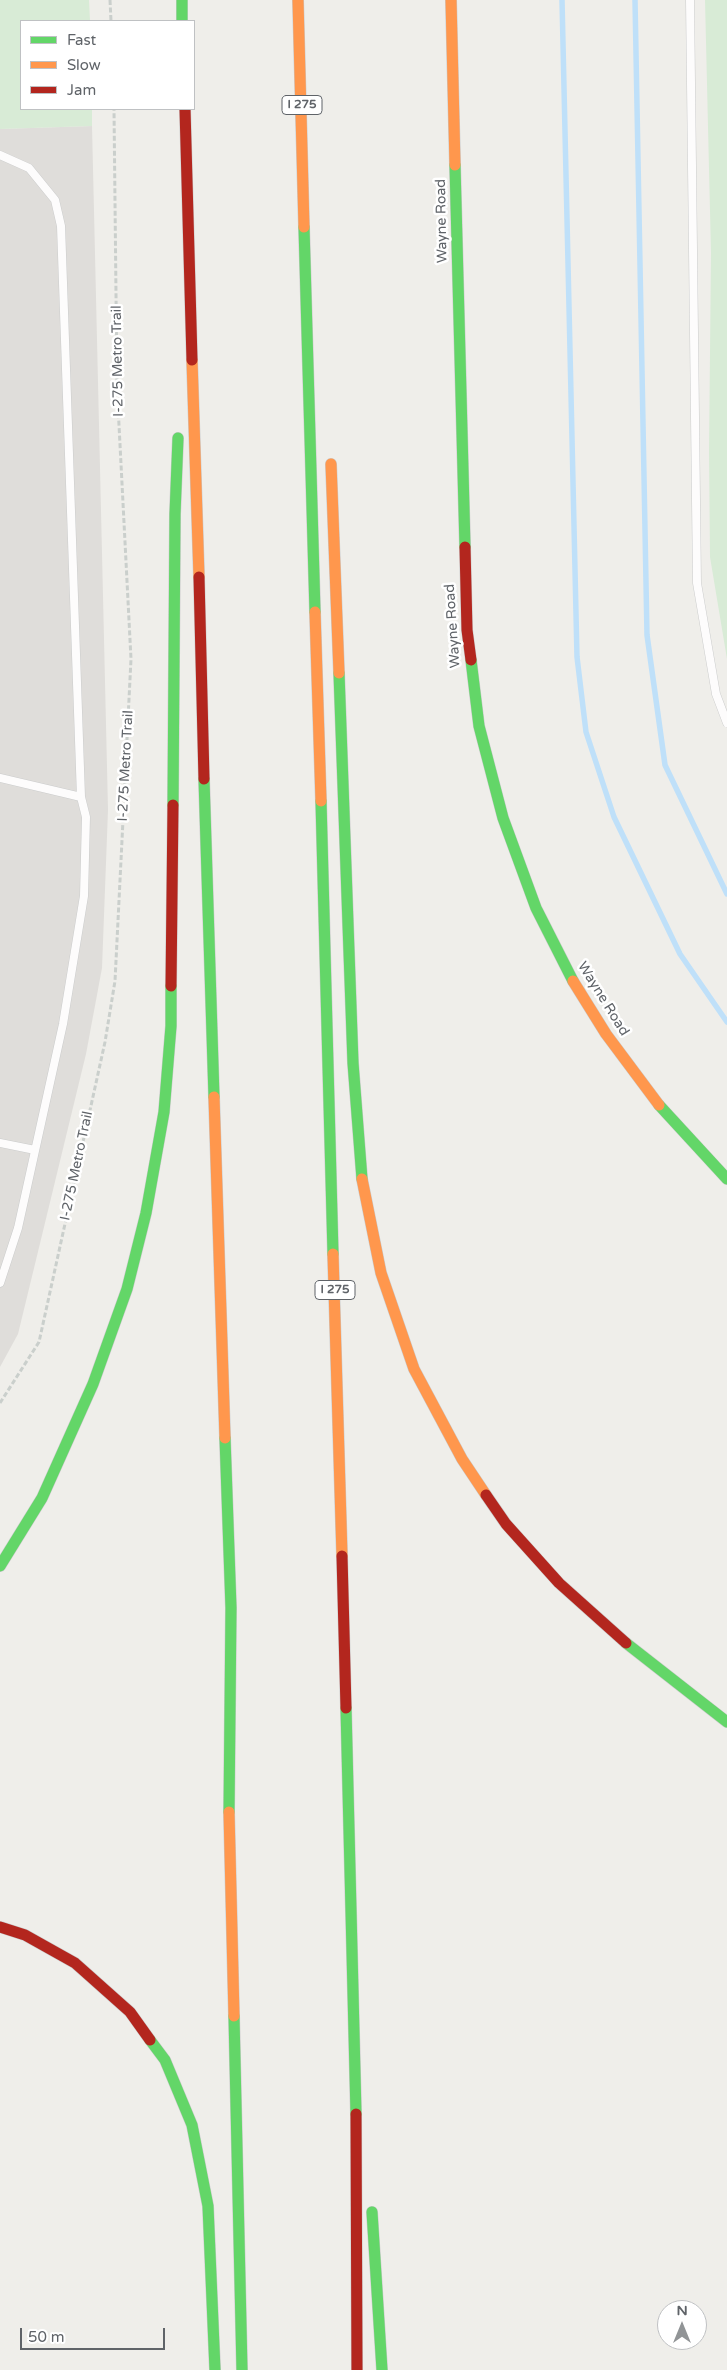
<!DOCTYPE html>
<html>
<head>
<meta charset="utf-8">
<style>
	body { margin:0 }
	#map { position:relative; width:727px; height:2370px; overflow:hidden; background:#efeeea; font-family:"Varela Round",sans-serif }
	canvas { display:block }
	.legend { position:absolute; left:20px; top:20px; width:175px; height:90px; box-sizing:border-box; background:#fff; border:1px solid #bfc1c3; margin:0; padding:6px 9px; list-style:none; font-size:15px; color:#5f6368 }
	.legend li { display:flex; align-items:center; gap:10px; height:25px }
	.legend b { width:25px; border:1px solid #bfc1c3 }
	.north { position:absolute; left:657px; top:2300px; width:50px; height:50px; box-sizing:border-box; background:#fff; border:1px solid #bfc1c3; border-radius:50%; rotate:0deg; font-size:14px; font-weight:700; line-height:20px; text-align:center; color:#5f6368 }
	.north::after { content:''; display:block; margin:auto; width:18px; height:22px; background:#919496; clip-path:polygon(50% 0,100% 100%,50% 72%,0 100%) }
	.scale { position:absolute; left:20px; top:2328px; width:145px; height:22px; box-sizing:border-box; border:2px solid #5f6368; border-top:0; padding-left:6px; font-size:15px; line-height:18px; white-space:nowrap; color:#5f6368; -webkit-text-stroke:4px #fff; paint-order:stroke }
</style>
</head>
<body>
<div id="map">
<canvas width="727" height="2370"></canvas>
<ul class="legend">
<li><b style="height:6px;background:#63d668"></b>Fast</li>
<li><b style="height:6px;background:#ff974d"></b>Slow</li>
<li><b style="height:6px;background:#b3261e"></b>Jam</li>
</ul>
<div class="north">N</div>
<div class="scale">50 m</div>
</div>
<script>
const c = document.querySelector('canvas').getContext('2d');
c.lineJoin = 'round';
function fillPath(path, color) { c.fillStyle = color; c.fill(path, 'evenodd'); }
const toPath = rows => new Path2D(rows.map(r => 'M' + r).join(''));
function strokePath(path, color, width, dash) { c.strokeStyle = color; c.lineWidth = width; c.lineCap = dash ? 'butt' : 'round'; c.setLineDash(dash || []); c.stroke(path); }
function drawText(font, color, halo, rows, align = 'center') {
  c.font = font + ' "Varela Round",sans-serif'; c.lineWidth = 5; c.setLineDash([]); c.textBaseline = 'middle'; c.strokeStyle = halo; c.fillStyle = color; for (const [text, x, y, turn = 0] of rows) {
    c.save(); c.translate(x, y); c.rotate((+turn || 0) * Math.PI / 180); c.textAlign = isNaN(turn) ? turn : align; if (halo) c.strokeText(text, 0, 0); c.fillText(text, 0, 0); c.restore();
  }
}
fillPath(toPath([
	[92,126,108,810,102,968,86,1054,18,1334,0,1367,0,129]
]), '#dfddda');
fillPath(toPath([
	[0,0,89,0,90,21,21,21,21,109,92,109,92,126,0,129],
	[705,0,727,0,727,659,710,557,709,452,711,253]
]), '#d8ebd6');
strokePath(toPath([
	[562,0,577,657,586,732,614,817,680,954,727,1022],
	[635,0,647,635,665,765,727,894]
]), '#bfe0f9', 5.5);
const lane = toPath([
	[690,0,697,583,716,694,727,723],
	[0,155,29,168,55,200,61,226,81,797,86,817,84,896,63,1024,18,1228,0,1283],
	[0,778,81,797],
	[0,1143,35,1150]
]);
const fast = toPath([
	[182,0,182,21],
	[455,165,465,547],
	[304,227,315,612],
	[471,660,479,726,503,818,536,908,573,981],
	[339,673,353,1063,362,1179],
	[204,779,214,1097],
	[321,801,333,1254],
	[173,805,175,514,178,438],
	[659,1105,727,1179],
	[225,1438,231,1608,229,1812],
	[0,1566,42,1498,93,1384,127,1289,146,1213,164,1112,171,1026,171,986],
	[626,1643,727,1722],
	[346,1708,356,2114],
	[234,2016,242,2370],
	[150,2040,165,2060,192,2125,208,2206,215,2370],
	[372,2212,382,2370]
]);
const slow = toPath([
	[298,0,304,227],
	[451,0,455,165],
	[192,360,199,577],
	[331,464,339,673],
	[315,612,321,801],
	[573,981,606,1034,659,1105],
	[214,1097,225,1438],
	[362,1179,381,1273,414,1369,462,1459,486,1495],
	[333,1254,342,1556],
	[229,1812,234,2016]
]);
const jam = toPath([
	[185,109,192,360],
	[465,547,467,630,471,660],
	[199,577,204,779],
	[171,986,173,805],
	[486,1495,506,1524,559,1583,626,1643],
	[342,1556,346,1708],
	[0,1927,25,1935,75,1963,130,2012,150,2040],
	[356,2114,357,2370]
]);
strokePath(lane, '#cbcccc', 9);
strokePath(fast, '#cacacb', 12);
strokePath(slow, '#cacacb', 12);
strokePath(jam, '#cacacb', 12);
strokePath(toPath([
	[110,0,111,21],
	[0,1403,39,1342,105,1042,115,981,131,659,117,386,114,109]
]), '#cacfcc', 3, [5, 2.5]);
strokePath(lane, '#fdfcfc', 8);
strokePath(fast, '#63d668', 11);
strokePath(slow, '#ff974d', 11);
strokePath(jam, '#b3261e', 11);
for (const [x, y, w] of [
	[302,105,40],
	[335,1290,40]
]) { const box = new Path2D(); box.roundRect(x - w / 2, y - 9.5, w, 19, 4); c.fillStyle = '#fff'; c.fill(box); strokePath(box, '#5f6368', 1); }
drawText('bold 12px', '#5f6368', null, [
	["I 275",302,105],
	["I 275",335,1290]
]);
drawText('14px', '#5f6368', '#fff', [
	["Wayne Road",442,221,-91],
	["I-275 Metro Trail",118,361,-91],
	["Wayne Road",453,626,-94],
	["I-275 Metro Trail",126,766,-87],
	["Wayne Road",603,999,58],
	["I-275 Metro Trail",77,1166,-78]
]);
</script>
</body>
</html>
